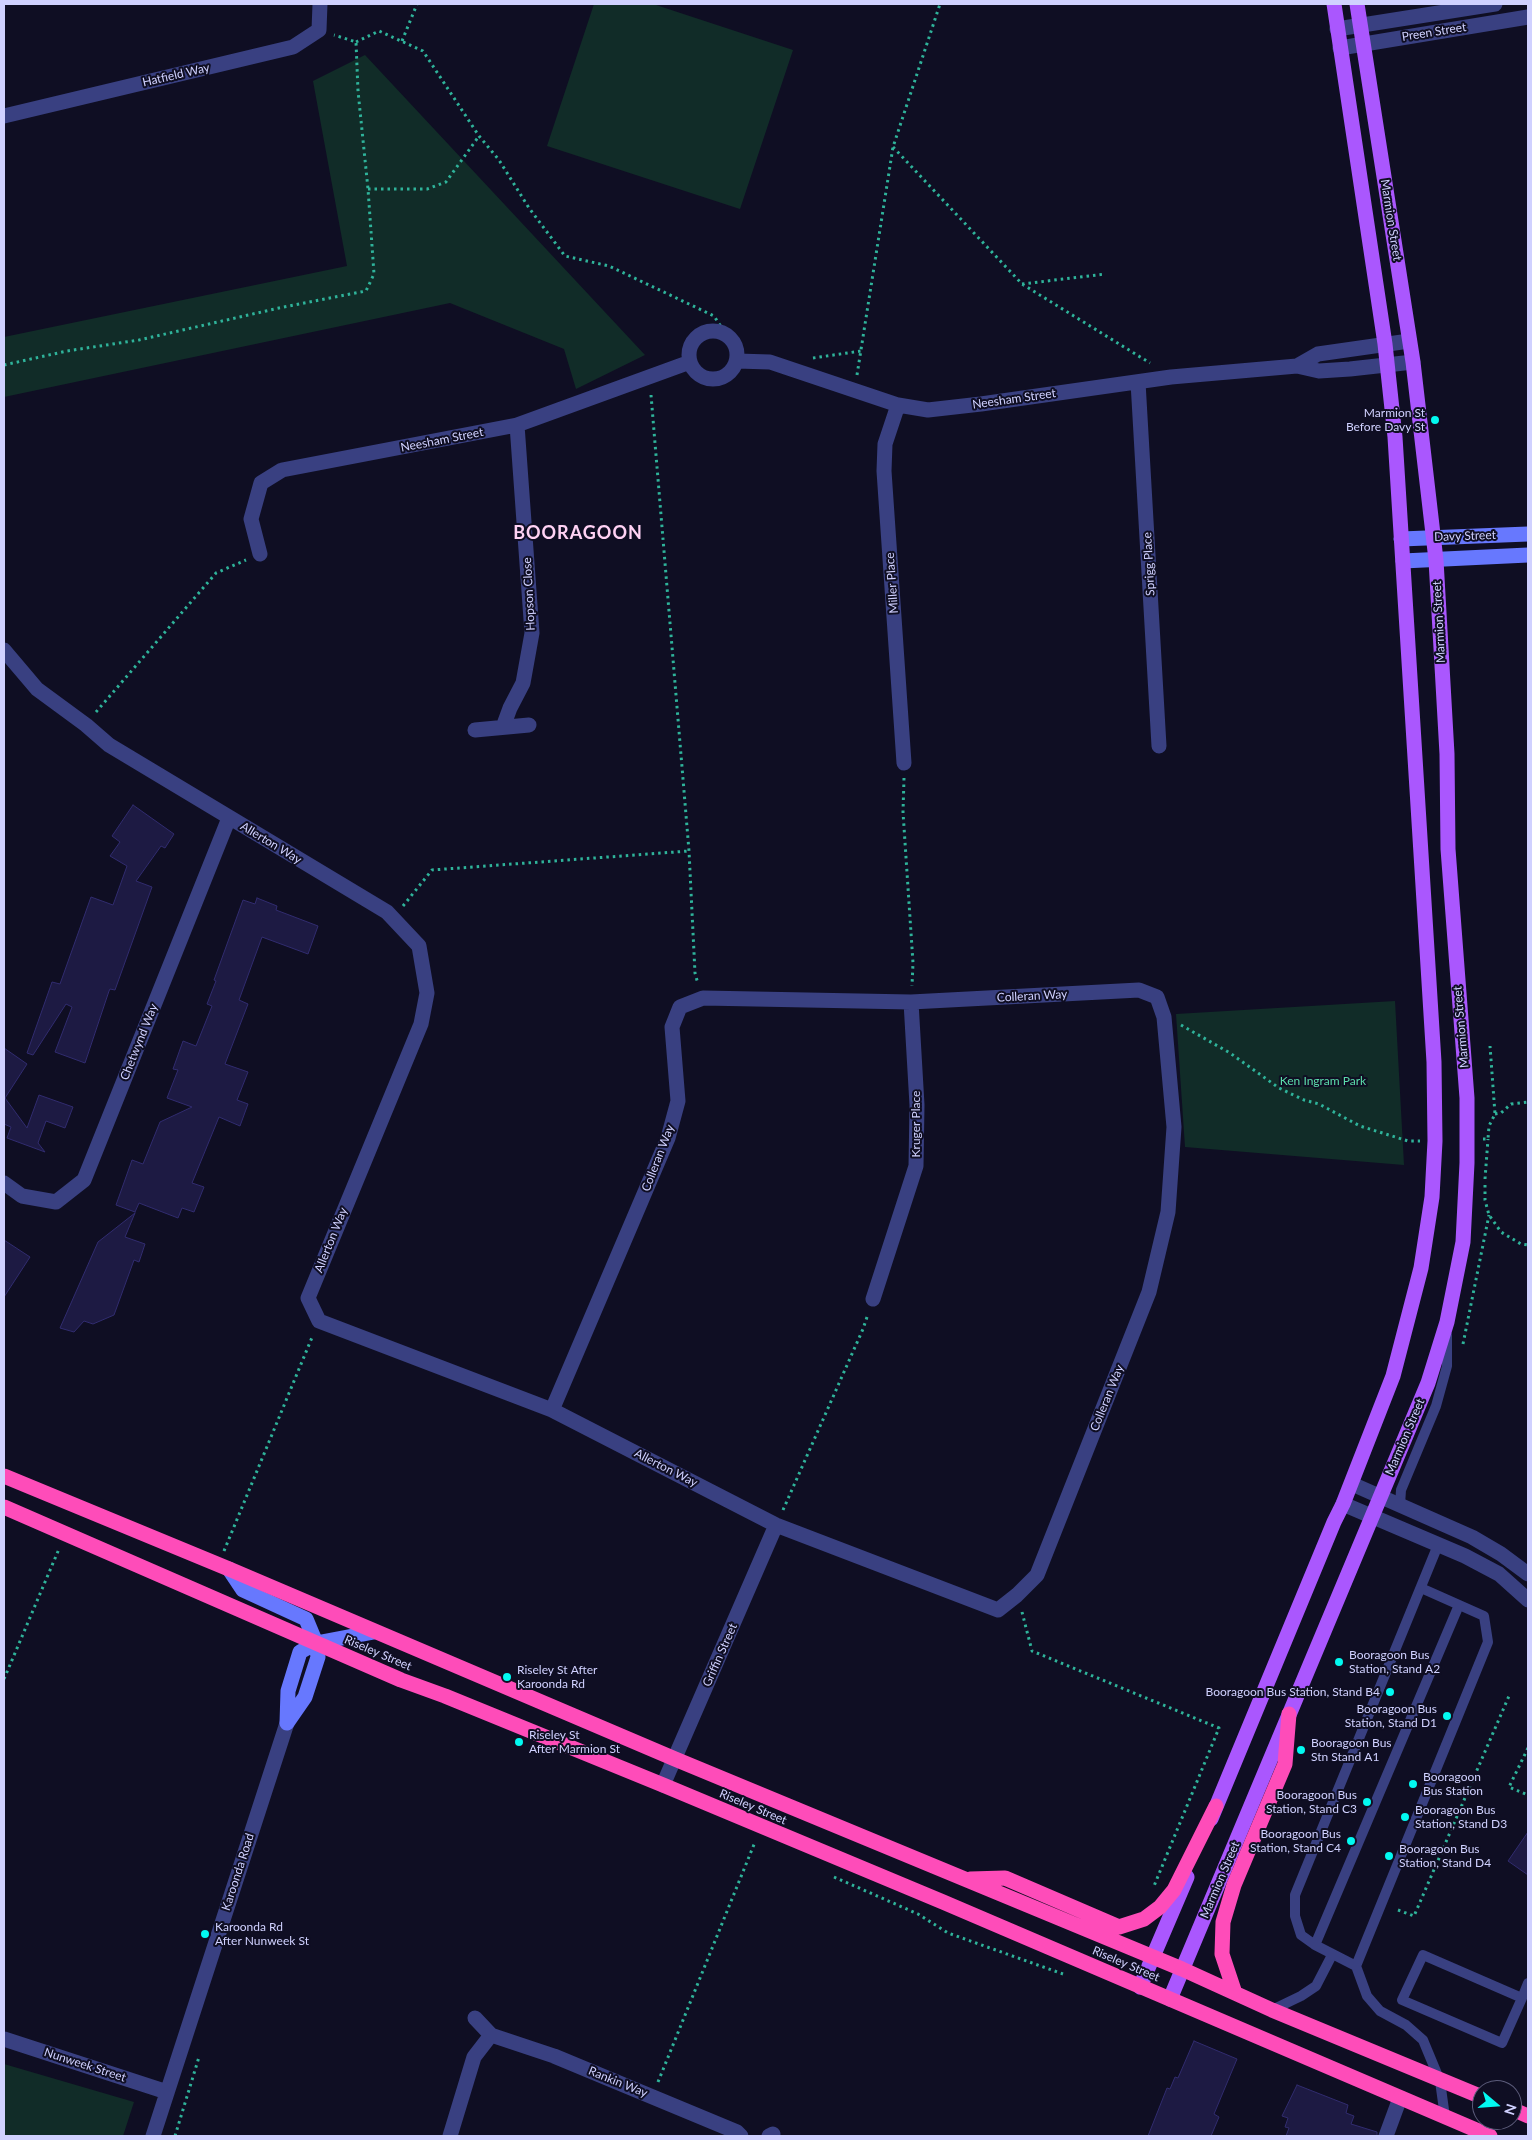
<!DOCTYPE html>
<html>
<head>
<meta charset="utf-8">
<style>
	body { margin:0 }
	#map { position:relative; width:1532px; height:2140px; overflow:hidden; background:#0f0e23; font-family:Lato,sans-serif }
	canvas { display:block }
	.frame { position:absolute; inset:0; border:5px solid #d0d1ff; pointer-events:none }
	.north { position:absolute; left:1472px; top:2080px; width:50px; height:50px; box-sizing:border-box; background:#0f0e23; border:1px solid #5c5c7b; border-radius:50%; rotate:108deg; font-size:14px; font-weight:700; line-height:20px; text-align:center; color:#d0d1ff }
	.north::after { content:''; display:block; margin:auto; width:18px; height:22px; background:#02f9f1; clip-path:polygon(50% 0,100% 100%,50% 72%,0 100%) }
</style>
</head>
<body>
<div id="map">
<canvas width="1532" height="2140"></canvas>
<div class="frame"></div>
<div class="north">N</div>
</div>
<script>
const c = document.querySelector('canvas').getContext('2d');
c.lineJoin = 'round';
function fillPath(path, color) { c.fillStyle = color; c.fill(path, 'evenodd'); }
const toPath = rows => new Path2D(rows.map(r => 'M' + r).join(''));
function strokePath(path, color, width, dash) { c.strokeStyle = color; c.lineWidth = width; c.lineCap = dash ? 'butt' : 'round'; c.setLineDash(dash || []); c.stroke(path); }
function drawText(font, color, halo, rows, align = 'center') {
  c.font = font + ' Lato,sans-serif'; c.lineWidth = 4; c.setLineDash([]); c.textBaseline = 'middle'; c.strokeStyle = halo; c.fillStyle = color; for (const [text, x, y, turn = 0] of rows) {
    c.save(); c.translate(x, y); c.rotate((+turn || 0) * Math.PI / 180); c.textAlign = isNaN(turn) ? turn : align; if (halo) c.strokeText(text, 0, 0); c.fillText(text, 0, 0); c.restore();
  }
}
fillPath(toPath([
	[594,4,653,4,793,50,740,209,547,146],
	[365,55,645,355,576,389,564,349,450,303,4,397,4,337,347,266,313,81],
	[1395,1001,1404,1165,1185,1147,1176,1014],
	[4,2064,134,2102,123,2136,4,2136]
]), '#112c28');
const building = toPath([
	[133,805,174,834,165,848,161,846,136,881,152,887,115,990,110,989,109,991,85,1063,55,1052,72,1007,66,1004,33,1055,27,1053,52,982,60,984,91,897,113,905,127,866,110,856,120,842,112,836,133,805],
	[257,898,277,906,276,910,318,926,308,954,262,937,239,1000,248,1004,225,1064,248,1072,237,1100,248,1104,240,1126,219,1117,192,1183,204,1187,194,1212,182,1208,178,1218,139,1203,135,1212,116,1205,132,1160,143,1164,160,1122,192,1107,167,1098,178,1070,173,1069,183,1041,196,1046,212,1006,207,1004,216,981,214,980,243,900,255,904,257,898],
	[4,1048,27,1064,5,1098,27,1128,39,1095,73,1107,65,1128,46,1121,38,1143,45,1152,7,1138,11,1127,4,1124,4,1048],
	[135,1213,125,1237,145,1244,139,1262,134,1260,114,1315,93,1324,84,1321,74,1332,60,1328,98,1242,135,1213],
	[4,1240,30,1257,4,1297,4,1240],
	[1528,1832,1528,1875,1508,1861,1528,1832],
	[1194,2041,1237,2059,1214,2114,1219,2117,1211,2136,1148,2136,1167,2088,1170,2089,1175,2077,1178,2078,1194,2041],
	[1297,2085,1348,2105,1346,2113,1354,2116,1351,2124,1377,2132,1377,2136,1286,2136,1289,2128,1285,2127,1288,2118,1282,2116,1297,2085]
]);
fillPath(building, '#1d1a43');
strokePath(building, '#312c6f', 1);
strokePath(toPath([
	[402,41,417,4],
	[356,42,379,31,423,51,479,136,499,160,529,208,565,256,609,266,689,304,714,316,725,333],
	[893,147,1022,284,1150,363],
	[368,189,427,189,446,182,479,136],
	[1022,284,1105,274],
	[813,358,861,351],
	[4,365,67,351,139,340,279,308,366,291,374,274,368,189,358,91,356,42,334,35],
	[857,375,893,147,940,4],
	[651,395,689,851,695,973,698,984],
	[96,712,216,573,246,560],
	[904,778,903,812,913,963,912,986],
	[403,906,432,870,689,851],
	[1181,1025,1230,1053,1279,1088,1304,1100,1319,1104,1360,1126,1408,1141,1420,1141],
	[1495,1114,1501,1113,1511,1104,1528,1102],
	[1483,1139,1488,1139,1489,1126,1495,1114,1490,1046],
	[1485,1179,1488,1139],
	[1485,1185,1485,1200,1489,1215,1501,1232,1521,1244,1528,1245],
	[1463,1344,1489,1215],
	[783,1510,863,1329,868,1314],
	[224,1551,313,1335],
	[1022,1612,1032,1651,1219,1728,1154,1886],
	[4,1679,59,1549],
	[1528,1748,1509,1787,1528,1795],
	[834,1877,918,1914,948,1933,1063,1974],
	[1398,1910,1414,1916,1509,1696],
	[658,2082,755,1842],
	[175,2136,199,2057]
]), '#2fb39a', 3, [2.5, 4]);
strokePath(toPath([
	[1400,1505,1401,1490,1436,1406,1447,1366,1447,1335],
	[1421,1588,1484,1616,1488,1642,1356,1966,1367,1996,1380,2011,1406,2025,1423,2040,1440,2081,1445,2117],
	[1315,1945,1459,1605],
	[1356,1966,1315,1945,1301,1935,1295,1916,1295,1895,1438,1545],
	[1522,1998,1423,1955,1402,2000,1502,2043,1522,1998,1528,1983],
	[1272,2010,1301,1996,1316,1986,1332,1955]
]), '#394081', 10);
strokePath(toPath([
	[1337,29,1495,4],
	[1340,48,1528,17],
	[4,116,293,47,319,30,320,4],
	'689 355a24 24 0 1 1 48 0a24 24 0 1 1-48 0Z',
	[737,361,770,362,898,405,928,410,981,404,1171,377,1297,366,1319,371,1350,369,1413,362],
	[1297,366,1318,354,1409,341],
	[1138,382,1159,746],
	[898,405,885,444,884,471,904,763],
	[260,554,251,519,261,483,282,470,517,425,690,362],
	[4,650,37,689,86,725,109,745,387,912,419,946,427,993,421,1024,308,1298,319,1321,552,1410,776,1525,998,1610,1017,1595,1037,1575,1149,1292,1168,1212,1174,1127,1164,1017,1157,997,1139,990,911,1002,703,998,680,1007,672,1027,678,1101,668,1138,552,1410],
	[503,727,510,708,523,683,532,633,517,425],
	[475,730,529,725],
	[4,1183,22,1196,56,1202,84,1180,229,818],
	[873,1299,916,1166,917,1105,911,1002],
	[1352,1484,1472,1537,1501,1554,1528,1574],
	[1343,1504,1465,1556,1499,1574,1528,1600],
	[663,1785,776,1525],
	[475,2018,491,2035,554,2056,737,2132,741,2136],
	[4,2039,167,2092],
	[153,2136,287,1723],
	[450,2136,474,2057,491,2035],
	[769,2136,773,2134],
	[1386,2136,1400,2098]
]), '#394081', 15);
strokePath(toPath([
	[1401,539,1528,534],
	[1403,561,1528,555],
	[229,1569,243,1590,306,1619,316,1643,318,1657,305,1697,287,1723],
	[287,1723,288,1691,300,1652,316,1643,374,1632]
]), '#6778fe', 15);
strokePath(toPath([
	[1211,1819,1334,1522,1343,1504,1393,1376,1421,1268,1432,1197,1435,1141,1434,1062,1395,437,1385,344,1334,4],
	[1140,1987,1187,1877],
	[1170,1999,1428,1383,1447,1322,1463,1242,1467,1163,1467,1098,1448,849,1447,754,1436,560,1413,362,1357,4]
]), '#aa57fe', 15);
strokePath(toPath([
	[4,1476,229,1569,675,1759,1182,1969,1272,2010,1482,2097],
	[4,1507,401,1680,445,1696,663,1785,943,1902,1490,2136],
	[970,1879,1005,1878,1119,1927,1144,1919,1160,1907,1174,1890,1216,1806],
	[1235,1993,1222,1954,1223,1922,1234,1885,1285,1764,1289,1714],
	[1512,2109,1528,2116]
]), '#fe4cb9', 15);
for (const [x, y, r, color] of [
	[1435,420,5,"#02f9f1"],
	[1339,1662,5,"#02f9f1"],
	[507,1677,5,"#02f9f1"],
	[1390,1692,5,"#02f9f1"],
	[1447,1716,5,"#02f9f1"],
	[519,1742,5,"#02f9f1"],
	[1301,1750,5,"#02f9f1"],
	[1413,1784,5,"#02f9f1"],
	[1367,1802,5,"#02f9f1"],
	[1405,1817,5,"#02f9f1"],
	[1351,1841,5,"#02f9f1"],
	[1389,1856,5,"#02f9f1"],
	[205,1934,5,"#02f9f1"]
]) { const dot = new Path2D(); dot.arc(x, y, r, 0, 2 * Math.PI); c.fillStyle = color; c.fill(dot); strokePath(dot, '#0f0e23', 2); }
drawText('12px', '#d0d1ff', '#0f0e23', [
	["Preen Street",1434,32,-9],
	["Hatfield Way",176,75,-13],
	["Marmion Street",1391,220,81],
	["Neesham Street",1014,399,-8],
	["Neesham Street",442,440,-11],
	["Davy Street",1465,536,-2],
	["Sprigg Place",1149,564,-93],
	["Miller Place",892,583,-94],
	["Hopson Close",529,594,-93],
	["Marmion Street",1439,622,-93],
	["Allerton Way",271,843,31],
	["Colleran Way",1032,996,-3],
	["Marmion Street",1461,1027,-95],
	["Chetwynd Way",139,1042,-68],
	["Kruger Place",916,1124,-90],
	["Colleran Way",658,1158,-69],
	["Allerton Way",331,1240,-68],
	["Colleran Way",1107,1398,-68],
	["Marmion Street",1405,1437,-67],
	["Allerton Way",666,1468,27],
	["Riseley Street",378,1653,23],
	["Griffin Street",720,1655,-66],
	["Riseley Street",753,1807,23],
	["Karoonda Road",238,1872,-72],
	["Marmion Street",1220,1880,-67],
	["Riseley Street",1126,1964,23],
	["Nunweek Street",85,2065,18],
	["Rankin Way",618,2082,22]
]);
drawText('12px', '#d0d1ff', '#0f0e23', [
	["Marmion St",1425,413,"right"],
	["Before Davy St",1425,427,"right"],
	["Booragoon Bus",1349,1655],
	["Station, Stand A2",1349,1669],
	["Riseley St After",517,1670],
	["Karoonda Rd",517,1684],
	["Booragoon Bus Station, Stand B4",1380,1692,"right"],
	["Booragoon Bus",1437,1709,"right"],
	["Station, Stand D1",1437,1723,"right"],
	["Riseley St",529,1735],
	["After Marmion St",529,1749],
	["Booragoon Bus",1311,1743],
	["Stn Stand A1",1311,1757],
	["Booragoon",1423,1777],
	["Bus Station",1423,1791],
	["Booragoon Bus",1357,1795,"right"],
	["Station, Stand C3",1357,1809,"right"],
	["Booragoon Bus",1415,1810],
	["Station, Stand D3",1415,1824],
	["Booragoon Bus",1341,1834,"right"],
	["Station, Stand C4",1341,1848,"right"],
	["Booragoon Bus",1399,1849],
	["Station, Stand D4",1399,1863],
	["Karoonda Rd",215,1927],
	["After Nunweek St",215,1941]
], 'left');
drawText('12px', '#5cdeac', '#0f0e23', [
	["Ken Ingram Park",1323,1081]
]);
c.letterSpacing = '1px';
drawText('bold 18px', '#ffd2f4', '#0f0e23', [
	["BOORAGOON",578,533]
]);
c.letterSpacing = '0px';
</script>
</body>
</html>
